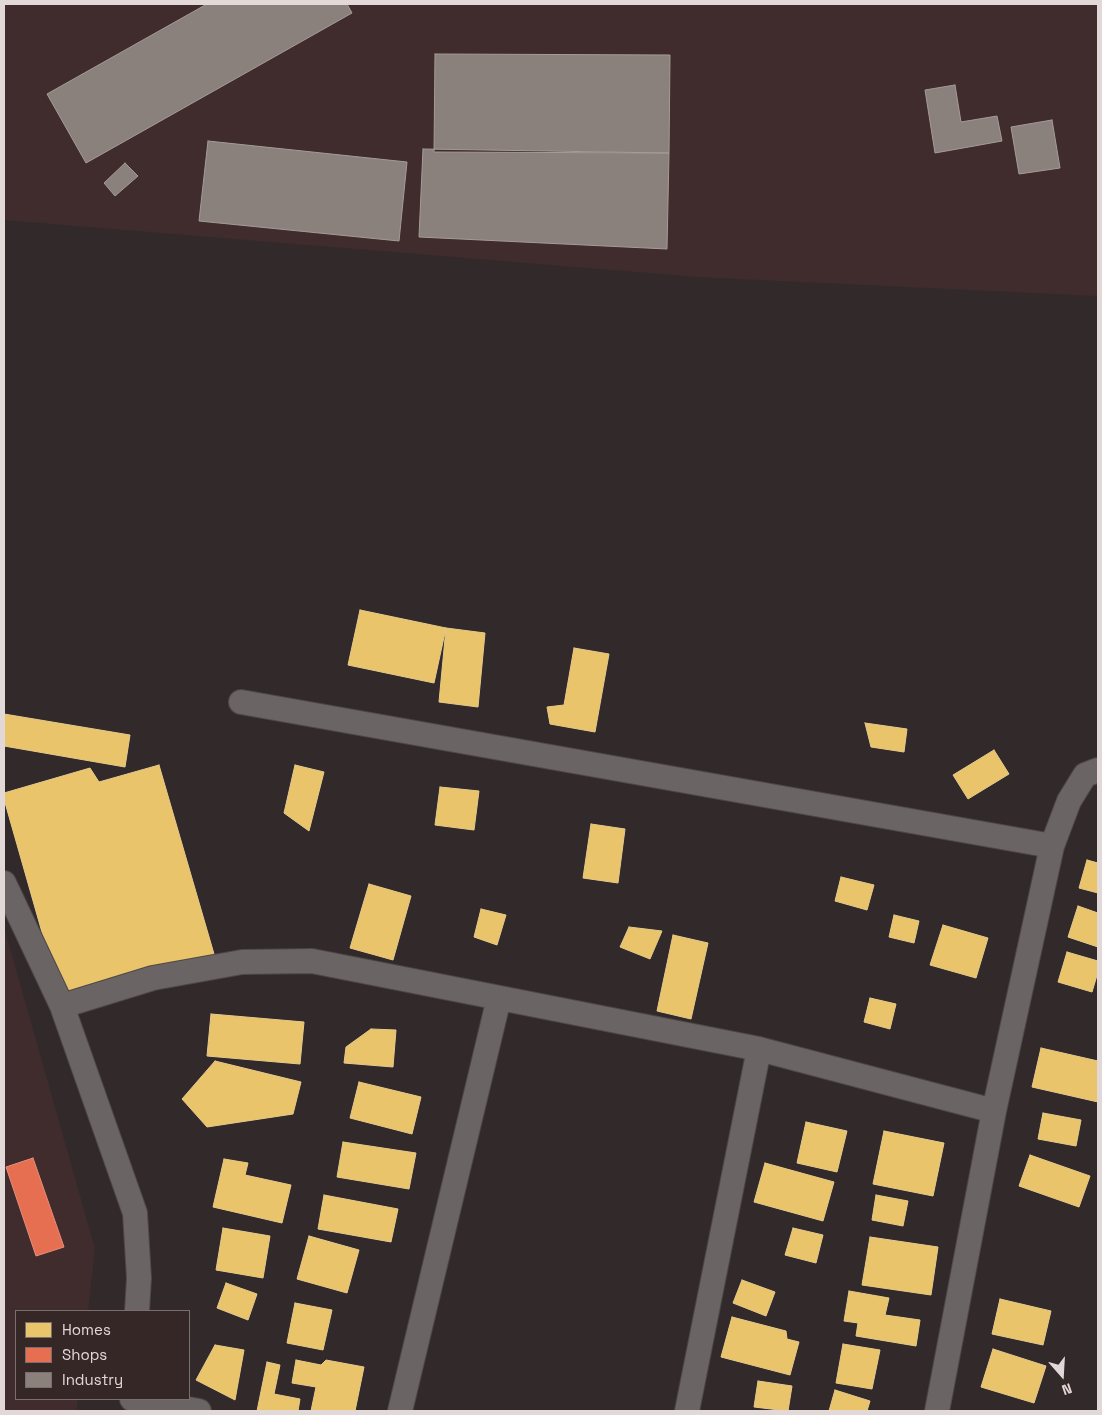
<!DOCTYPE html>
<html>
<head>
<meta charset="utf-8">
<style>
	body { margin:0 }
	#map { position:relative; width:1102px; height:1415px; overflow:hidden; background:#322a2a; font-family:"Space Grotesk",sans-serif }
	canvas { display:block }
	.frame { position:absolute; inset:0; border:5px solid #e3d8d8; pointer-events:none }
	.legend { position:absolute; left:15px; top:1310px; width:175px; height:90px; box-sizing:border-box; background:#362727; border:1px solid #7b6e6e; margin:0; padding:6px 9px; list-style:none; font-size:15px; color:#e3d8d8 }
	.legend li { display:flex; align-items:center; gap:10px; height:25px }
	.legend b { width:25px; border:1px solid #7b6e6e }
	.north { position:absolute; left:1037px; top:1350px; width:50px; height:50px; -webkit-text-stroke:4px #362727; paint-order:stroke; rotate:161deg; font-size:14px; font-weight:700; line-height:20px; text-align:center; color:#e3d8d8 }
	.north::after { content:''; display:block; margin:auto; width:18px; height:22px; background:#e3d8d8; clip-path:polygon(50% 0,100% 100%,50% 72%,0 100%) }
</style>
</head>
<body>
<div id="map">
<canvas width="1102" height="1415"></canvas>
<div class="frame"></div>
<ul class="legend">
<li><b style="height:14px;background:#e9c46a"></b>Homes</li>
<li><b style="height:14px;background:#e76f51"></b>Shops</li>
<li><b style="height:14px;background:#8a817c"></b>Industry</li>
</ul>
<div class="north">N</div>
</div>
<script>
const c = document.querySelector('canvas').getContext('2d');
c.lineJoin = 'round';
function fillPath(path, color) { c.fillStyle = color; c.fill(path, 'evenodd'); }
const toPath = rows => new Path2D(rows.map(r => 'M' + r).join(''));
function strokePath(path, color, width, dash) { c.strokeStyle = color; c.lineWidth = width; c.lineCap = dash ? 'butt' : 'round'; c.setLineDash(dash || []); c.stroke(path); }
fillPath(toPath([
	[4,4,1098,4,1098,296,698,277,4,220],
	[4,927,95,1249,88,1311,16,1311,16,1399,78,1399,76,1411,4,1411]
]), '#402c2d');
const homes = toPath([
	[360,610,446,628,434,683,348,665,360,610],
	[446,628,485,633,478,707,439,702,446,628],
	[574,648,609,654,595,732,550,724,547,707,564,705,574,648],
	[4,714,130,735,125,767,4,746,4,714],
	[865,723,907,729,904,752,871,747,865,723],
	[994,750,1009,774,968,799,953,775,994,750],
	[159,765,214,954,61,999,4,799,4,793,90,768,99,782,159,765],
	[295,765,324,772,309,831,284,813,295,765],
	[440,787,479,791,474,830,435,825,440,787],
	[591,824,625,829,618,883,583,878,591,824],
	[1087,860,1098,863,1098,893,1079,888,1087,860],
	[841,877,874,885,867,910,835,901,841,877],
	[369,884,411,896,393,960,350,948,369,884],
	[1078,906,1098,913,1098,947,1068,937,1078,906],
	[481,909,506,915,497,945,474,937,481,909],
	[894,915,919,921,914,943,889,937,894,915],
	[943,925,988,938,976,978,930,965,943,925],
	[629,927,662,931,650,959,620,947,629,927],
	[673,935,708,943,691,1019,657,1011,673,935],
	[1067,952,1098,961,1098,972,1092,992,1058,982,1067,952],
	[870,998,896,1004,890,1029,864,1022,870,998],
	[211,1014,304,1022,300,1064,207,1056,211,1014],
	[371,1029,396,1030,393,1067,344,1063,346,1047,371,1029],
	[1041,1048,1098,1061,1098,1102,1032,1087,1041,1048],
	[215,1061,301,1082,293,1114,207,1127,182,1099,215,1061],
	[359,1082,421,1097,412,1134,350,1118,359,1082],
	[1043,1113,1081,1120,1076,1146,1038,1139,1043,1113],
	[806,1122,847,1131,837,1172,797,1163,806,1122],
	[884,1131,944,1143,933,1196,873,1184,884,1131],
	[343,1142,416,1153,409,1189,337,1177,343,1142],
	[1030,1155,1090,1176,1079,1207,1019,1186,1030,1155],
	[224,1159,248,1163,245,1175,291,1185,282,1223,213,1207,224,1159],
	[765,1163,834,1182,823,1221,754,1202,765,1163],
	[324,1195,398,1209,391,1242,318,1229,324,1195],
	[876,1195,908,1201,903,1226,872,1220,876,1195],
	[223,1228,270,1236,263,1278,216,1270,223,1228],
	[793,1228,823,1235,816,1263,785,1255,793,1228],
	[309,1236,359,1250,347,1293,297,1279,309,1236],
	[870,1237,938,1247,931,1295,862,1285,870,1237],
	[742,1280,775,1292,766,1316,733,1303,742,1280],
	[226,1283,257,1294,248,1320,217,1308,226,1283],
	[849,1291,889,1298,885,1315,920,1320,916,1346,856,1336,858,1323,844,1321,849,1291],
	[1000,1299,1051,1311,1043,1345,992,1334,1000,1299],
	[295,1303,332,1310,323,1350,287,1343,295,1303],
	[732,1317,786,1331,787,1339,799,1342,790,1375,721,1357,732,1317],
	[843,1344,880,1350,872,1389,836,1383,843,1344],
	[215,1345,244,1350,235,1400,196,1380,215,1345],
	[993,1349,1046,1366,1034,1403,981,1387,993,1349],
	[296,1360,321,1365,326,1360,364,1367,355,1411,311,1411,316,1387,292,1383,296,1360],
	[267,1362,280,1365,274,1394,300,1399,298,1411,257,1411,267,1362],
	[758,1381,792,1386,788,1411,754,1407,758,1381],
	[835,1390,870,1401,867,1411,829,1411,835,1390]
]);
fillPath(homes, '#e9c46a');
strokePath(homes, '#e7ca8b', 1);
const shops = toPath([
	[33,1158,64,1247,36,1256,6,1167,33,1158]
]);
fillPath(shops, '#e76f51');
strokePath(shops, '#e68e7a', 1);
const industry = toPath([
	[207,4,347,4,352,13,86,163,47,94,207,4],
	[435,54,670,55,669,153,434,152,435,54],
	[955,85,961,122,997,116,1002,141,935,153,925,90,955,85],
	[1052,120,1060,168,1019,174,1011,127,1052,120],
	[208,141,407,162,399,241,199,221,208,141],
	[423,149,669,153,667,249,419,237,423,149],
	[125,163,138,176,115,196,104,183,125,163]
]);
fillPath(industry, '#8a817c');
strokePath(industry, '#a59b98', 1);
const minor = toPath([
	[241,702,1052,846],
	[4,883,62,1006,135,1213,139,1278,137,1311],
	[62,1006,153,978,242,962,312,961,759,1049,994,1111],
	[132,1399,199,1411],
	[400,1411,499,998],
	[687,1411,759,1049],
	[937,1411,994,1111,1052,846,1069,801,1085,775,1098,770]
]);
strokePath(minor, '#4e4747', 26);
strokePath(minor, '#6a6464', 24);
</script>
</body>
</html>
